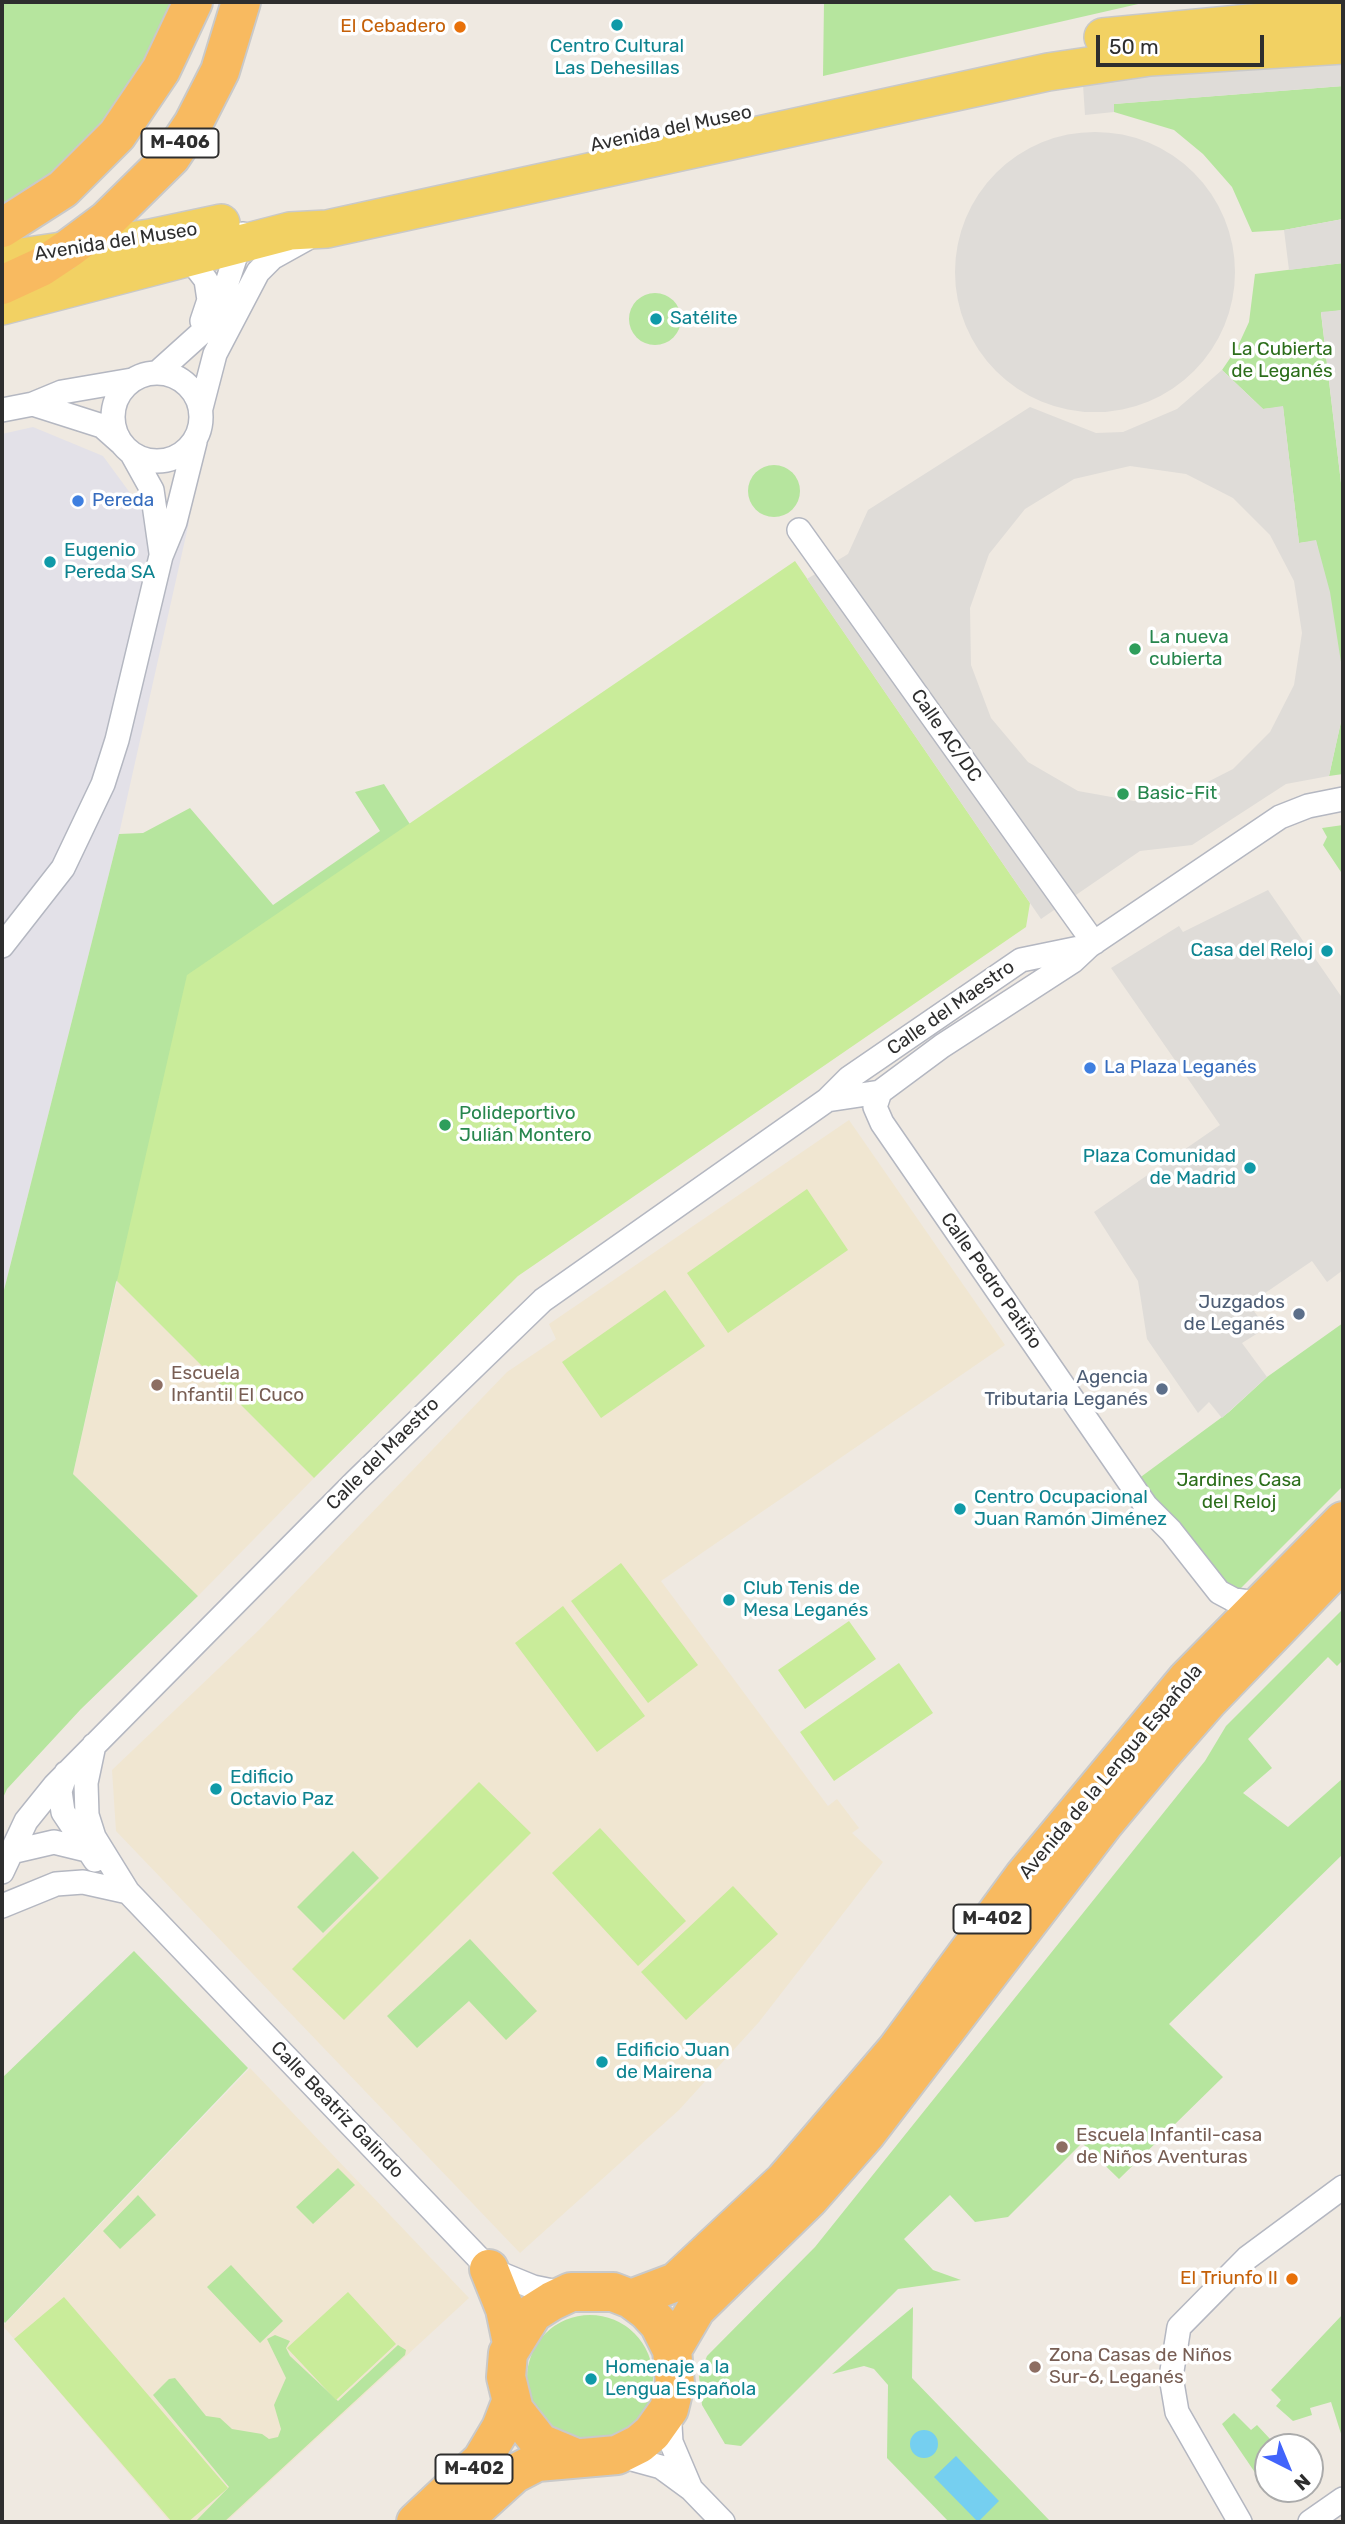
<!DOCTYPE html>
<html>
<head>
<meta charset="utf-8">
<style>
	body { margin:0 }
	#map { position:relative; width:1345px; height:2524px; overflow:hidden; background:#efe9e1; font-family:Rubik,sans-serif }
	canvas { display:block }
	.frame { position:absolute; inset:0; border:4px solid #2e2e2e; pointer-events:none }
	.north { position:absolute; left:1254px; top:2433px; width:70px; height:70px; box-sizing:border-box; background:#fff; border:2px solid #ababab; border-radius:50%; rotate:137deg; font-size:19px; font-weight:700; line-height:28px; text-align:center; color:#2e2e2e }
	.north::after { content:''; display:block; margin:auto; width:24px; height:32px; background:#4264fb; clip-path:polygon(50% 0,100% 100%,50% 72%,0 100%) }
	.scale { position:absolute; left:1096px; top:35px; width:168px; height:32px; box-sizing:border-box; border:4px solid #2e2e2e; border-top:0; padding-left:9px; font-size:21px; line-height:24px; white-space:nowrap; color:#2e2e2e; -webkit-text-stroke:5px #fff; paint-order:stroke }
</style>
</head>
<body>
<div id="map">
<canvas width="1345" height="2524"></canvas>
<div class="frame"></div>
<div class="north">N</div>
<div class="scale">50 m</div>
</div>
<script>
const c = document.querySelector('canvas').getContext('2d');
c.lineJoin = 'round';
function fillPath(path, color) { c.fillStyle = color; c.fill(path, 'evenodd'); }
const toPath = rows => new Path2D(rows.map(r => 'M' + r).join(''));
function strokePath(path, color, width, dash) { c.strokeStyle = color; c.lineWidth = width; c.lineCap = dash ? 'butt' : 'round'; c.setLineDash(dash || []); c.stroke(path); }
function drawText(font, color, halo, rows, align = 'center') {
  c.font = font + ' Rubik,sans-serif'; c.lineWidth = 7; c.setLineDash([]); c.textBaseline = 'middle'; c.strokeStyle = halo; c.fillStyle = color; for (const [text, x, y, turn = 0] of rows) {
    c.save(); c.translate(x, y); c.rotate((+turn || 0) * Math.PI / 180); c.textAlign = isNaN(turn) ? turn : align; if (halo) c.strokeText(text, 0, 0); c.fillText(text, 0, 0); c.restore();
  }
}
fillPath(toPath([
	[33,427,103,456,133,497,189,522,119,834,2,1298,2,434]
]), '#e3e1e8');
fillPath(toPath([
	[849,1120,1005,1345,661,1581,828,1806,837,1799,859,1828,852,1833,883,1862,759,2022,679,2110,520,2253,116,1831,112,1770,260,1629,507,1372,556,1339,549,1324],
	[117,1281,314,1478,198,1596,73,1474],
	[250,2068,469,2298,226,2522,170,2522,3,2326]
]), '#f0e6d1');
fillPath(toPath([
	[2,2,175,2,169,26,114,115,77,155,2,211],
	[824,2,1147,2,823,76],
	[1343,86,1343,219,1284,230,1252,232,1232,187,1203,154,1174,130,1114,112,1113,104],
	[1343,263,1343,310,1321,313,1343,500,1343,675,1316,541,1299,543,1283,407,1263,409,1222,370,1237,348,1249,322,1255,274],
	'629 319a26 26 0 1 1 52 0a26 26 0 1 1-52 0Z',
	'748 491a26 26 0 1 1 52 0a26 26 0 1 1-52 0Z',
	[1343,713,1343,774,1329,776,1336,744],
	[384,784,424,846,116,1282,73,1474,198,1596,81,1709,7,1789,2,1800,2,1298,119,834,143,833,190,808,273,905,380,831,355,792],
	[1343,825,1343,875,1323,845,1327,837,1322,828],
	[1343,1323,1343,1486,1239,1590,1216,1577,1138,1479,1229,1412,1267,1377],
	[1343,1609,1343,1660,1337,1666,1328,1657,1248,1739,1272,1768,1243,1793,1288,1827,1342,1779,1343,1854,1169,2024,1223,2077,1119,2179,1082,2143,1008,2217,975,2222,950,2195,904,2239,933,2270,961,2280,898,2289,741,2446,725,2444,702,2405,699,2376,707,2356,815,2247,1205,1761,1226,1726],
	[353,1851,379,1878,323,1933,297,1907],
	[470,1939,537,2011,506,2040,469,2001,417,2048,387,2016],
	[134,1951,248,2068,5,2323,2,2319,2,2078],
	[338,2168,355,2185,313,2224,296,2207],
	[138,2195,156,2215,120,2249,103,2231],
	[231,2265,283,2321,260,2343,207,2287],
	[913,2307,912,2378,1051,2522,949,2522,887,2458,888,2385,874,2369,864,2366,832,2374],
	[1343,2314,1343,2440,1331,2402,1310,2408,1312,2415,1293,2421,1276,2406,1281,2400,1271,2390],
	'527 2378a63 63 0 1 1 126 0a63 63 0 1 1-126 0Z',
	[275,2335,290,2341,286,2348,290,2356,338,2401,398,2345,406,2350,405,2355,224,2522,195,2522,229,2487,153,2395,169,2379,175,2378,206,2416,220,2418,232,2429,262,2434,269,2439,278,2437,281,2429,274,2405,286,2378,267,2339],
	[1234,2413,1251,2430,1257,2425,1271,2440,1266,2462,1258,2461,1256,2474,1222,2424]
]), '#b6e59e');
fillPath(toPath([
	[795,561,1030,903,1026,927,518,1276,314,1478,117,1281,187,975],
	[807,1189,848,1250,728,1333,687,1273],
	[665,1290,705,1346,601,1418,562,1362],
	[621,1563,698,1665,648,1703,571,1601],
	[563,1606,645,1716,597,1752,515,1643],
	[849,1621,876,1659,805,1709,778,1670],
	[899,1663,933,1713,834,1781,800,1732],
	[479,1782,531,1833,344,2020,292,1969],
	[600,1828,686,1921,638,1966,552,1873],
	[733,1886,778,1934,686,2020,641,1972],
	[348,2292,396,2344,336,2400,287,2348],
	[64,2297,228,2488,188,2522,172,2522,14,2339]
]), '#c9ec9a');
fillPath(toPath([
	[1343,57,1343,86,1114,104,1114,112,1085,115,1083,85,1145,70],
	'955 272a140 140 0 1 1 280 0a140 140 0 1 1-280 0Z',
	[1343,219,1343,263,1289,270,1284,230],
	[1343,310,1343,500,1321,312],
	[1222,370,1263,409,1283,406,1299,543,1316,540,1330,592,1343,675,1343,713,1329,776,1286,784,1192,845,1140,851,1041,919,807,579,848,554,868,510,1030,407,1096,433,1123,432,1177,409],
	[1130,466,1186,474,1233,498,1270,535,1294,581,1302,633,1294,685,1270,732,1233,769,1186,793,1134,801,1078,791,1028,762,991,718,971,665,970,608,989,554,1025,509,1074,479],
	[1268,890,1343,999,1343,1270,1327,1282,1312,1261,1249,1304,1266,1328,1242,1343,1267,1377,1222,1418,1209,1402,1198,1413,1147,1339,1138,1281,1094,1212,1220,1125,1111,968,1179,926,1183,932]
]), '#dfdcd8');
fillPath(toPath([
	'910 2444a14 14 0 1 1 28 0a14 14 0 1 1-28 0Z',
	[956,2456,999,2501,978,2522,934,2477]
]), '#75cff0');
const minor = toPath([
	[181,259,192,262,206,280,209,300,202,321],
	[158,372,208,327,217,313,243,234],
	'113 417a44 44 0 1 1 88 0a44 44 0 1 1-88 0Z',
	[33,404,102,426,120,442],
	[201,408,215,354,258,272,272,258,308,238],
	[2,410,33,404,62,392,132,380],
	[132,454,152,490,161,553],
	[799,530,1094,943],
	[2,946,63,868,103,784,117,740,161,556,175,522,195,442],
	[880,1092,875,1107,882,1123,1146,1506,1171,1531,1219,1592,1234,1600,1249,1602,1265,1598],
	[827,1100,880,1092,942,1046,1073,961,1089,946,1280,817,1308,806,1343,799],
	[94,1745,86,1783,87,1815,94,1837,128,1892,489,2269,533,2287,567,2294],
	[66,1773,60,1791,63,1812,95,1860],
	[11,1852,54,1842,91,1851],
	[2,1872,26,1821,55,1785,356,1481,543,1300,827,1100,849,1078,1021,960,1089,946],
	[2,1906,56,1884,83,1882,128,1892],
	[669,2409,671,2442,691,2489],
	[617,2455,661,2467,691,2489,723,2522],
	[1240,2522,1177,2412,1171,2377,1179,2327,1247,2258,1343,2187],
	[1310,2522,1343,2499]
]);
const primary = toPath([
	[1103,37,1250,23,1343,18],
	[2,260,150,238,221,223],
	[2,306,290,231,327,229,1048,72,1150,57,1343,45]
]);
const trunk = toPath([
	[2,228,63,189,117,135,161,70,193,2],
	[2,285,41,267,68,249,107,220,171,157,193,124,220,71,241,2],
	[489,2269,505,2309,512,2343],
	[631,2299,676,2282,784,2181,897,2049,1024,1876,1187,1679,1343,1521],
	[672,2350,696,2309,809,2199,866,2134,1105,1822,1160,1756,1208,1701,1343,1561],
	[416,2522,482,2460,501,2428,511,2402],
	[461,2522,514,2474,537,2462,617,2455,639,2444,652,2433,669,2409,675,2384,672,2350,659,2324,647,2311,631,2299,613,2292,571,2292,552,2301,533,2313,508,2353,506,2377,514,2410,540,2443,576,2458]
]);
strokePath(minor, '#b4b7c1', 26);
strokePath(primary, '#c9c9c9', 40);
strokePath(trunk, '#c9c9c9', 42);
strokePath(minor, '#fff', 23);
strokePath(primary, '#f2d163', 37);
strokePath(trunk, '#f8ba60', 38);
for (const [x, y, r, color] of [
	[617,25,7,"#0f9aa8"],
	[460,27,7,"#e8710a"],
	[656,319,7,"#0f9aa8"],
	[78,501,7,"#3f7fe0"],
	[50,562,7,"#0f9aa8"],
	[1135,649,7,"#2e9e5b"],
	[1123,794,7,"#2e9e5b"],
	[1327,951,7,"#0f9aa8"],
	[1090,1068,7,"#3f7fe0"],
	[445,1125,7,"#2e9e5b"],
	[1250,1168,7,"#0f9aa8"],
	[1299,1314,7,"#5c6f8a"],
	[157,1385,7,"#8d6e63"],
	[1162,1389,7,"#5c6f8a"],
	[960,1509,7,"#0f9aa8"],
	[729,1600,7,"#0f9aa8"],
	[216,1789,7,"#0f9aa8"],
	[602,2062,7,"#0f9aa8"],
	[1062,2147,7,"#8d6e63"],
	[1292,2279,7,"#e8710a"],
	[1035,2367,7,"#8d6e63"],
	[591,2379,7,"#0f9aa8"]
]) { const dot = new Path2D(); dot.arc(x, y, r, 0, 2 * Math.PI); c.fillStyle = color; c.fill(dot); strokePath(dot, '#fff', 2.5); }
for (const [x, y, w] of [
	[180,143,77],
	[992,1919,77],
	[474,2469,77]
]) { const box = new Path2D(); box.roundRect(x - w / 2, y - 14.5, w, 29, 5); c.fillStyle = '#fff'; c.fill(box); strokePath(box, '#2e2e2e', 2); }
drawText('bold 18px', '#2e2e2e', null, [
	["M-406",180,143],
	["M-402",992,1919],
	["M-402",474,2469]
]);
drawText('19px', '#c56008', '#fff', [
	["El Cebadero",446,27],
	["El Triunfo II",1278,2279]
], 'right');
drawText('19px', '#0d838f', '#fff', [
	["Centro Cultural",617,47,"center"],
	["Las Dehesillas",617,69,"center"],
	["Satélite",670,319],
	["Eugenio",64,551],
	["Pereda SA",64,573],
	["Casa del Reloj",1313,951,"right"],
	["Plaza Comunidad",1236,1157,"right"],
	["de Madrid",1236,1179,"right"],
	["Centro Ocupacional",974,1498],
	["Juan Ramón Jiménez",974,1520],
	["Club Tenis de",743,1589],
	["Mesa Leganés",743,1611],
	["Edificio",230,1778],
	["Octavio Paz",230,1800],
	["Edificio Juan",616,2051],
	["de Mairena",616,2073],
	["Homenaje a la",605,2368],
	["Lengua Española",605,2390]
], 'left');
drawText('19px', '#2e2e2e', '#fff', [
	["Avenida del Museo",671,129,-12],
	["Avenida del Museo",116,242,-9],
	["Calle AC/DC",946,736,55],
	["Calle del Maestro",951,1008,-35],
	["Calle Pedro Patiño",991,1281,55],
	["Calle del Maestro",383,1454,-45],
	["Avenida de la Lengua Española",1111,1772,-50],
	["Calle Beatriz Galindo",337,2110,46]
]);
drawText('19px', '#2c6e1b', '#fff', [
	["La Cubierta",1282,350],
	["de Leganés",1282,372],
	["Jardines Casa",1239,1481],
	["del Reloj",1239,1503]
]);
drawText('19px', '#366cbe', '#fff', [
	["Pereda",92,501],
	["La Plaza Leganés",1104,1068]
], 'left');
drawText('19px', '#27864d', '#fff', [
	["La nueva",1149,638],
	["cubierta",1149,660],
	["Basic-Fit",1137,794],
	["Polideportivo",459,1114],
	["Julián Montero",459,1136]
], 'left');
drawText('19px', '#4e5e75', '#fff', [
	["Juzgados",1285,1303],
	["de Leganés",1285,1325],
	["Agencia",1148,1378],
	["Tributaria Leganés",1148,1400]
], 'right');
drawText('19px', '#785e54', '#fff', [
	["Escuela",171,1374],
	["Infantil El Cuco",171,1396],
	["Escuela Infantil-casa",1076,2136],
	["de Niños Aventuras",1076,2158],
	["Zona Casas de Niños",1049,2356],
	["Sur-6, Leganés",1049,2378]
], 'left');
</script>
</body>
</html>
